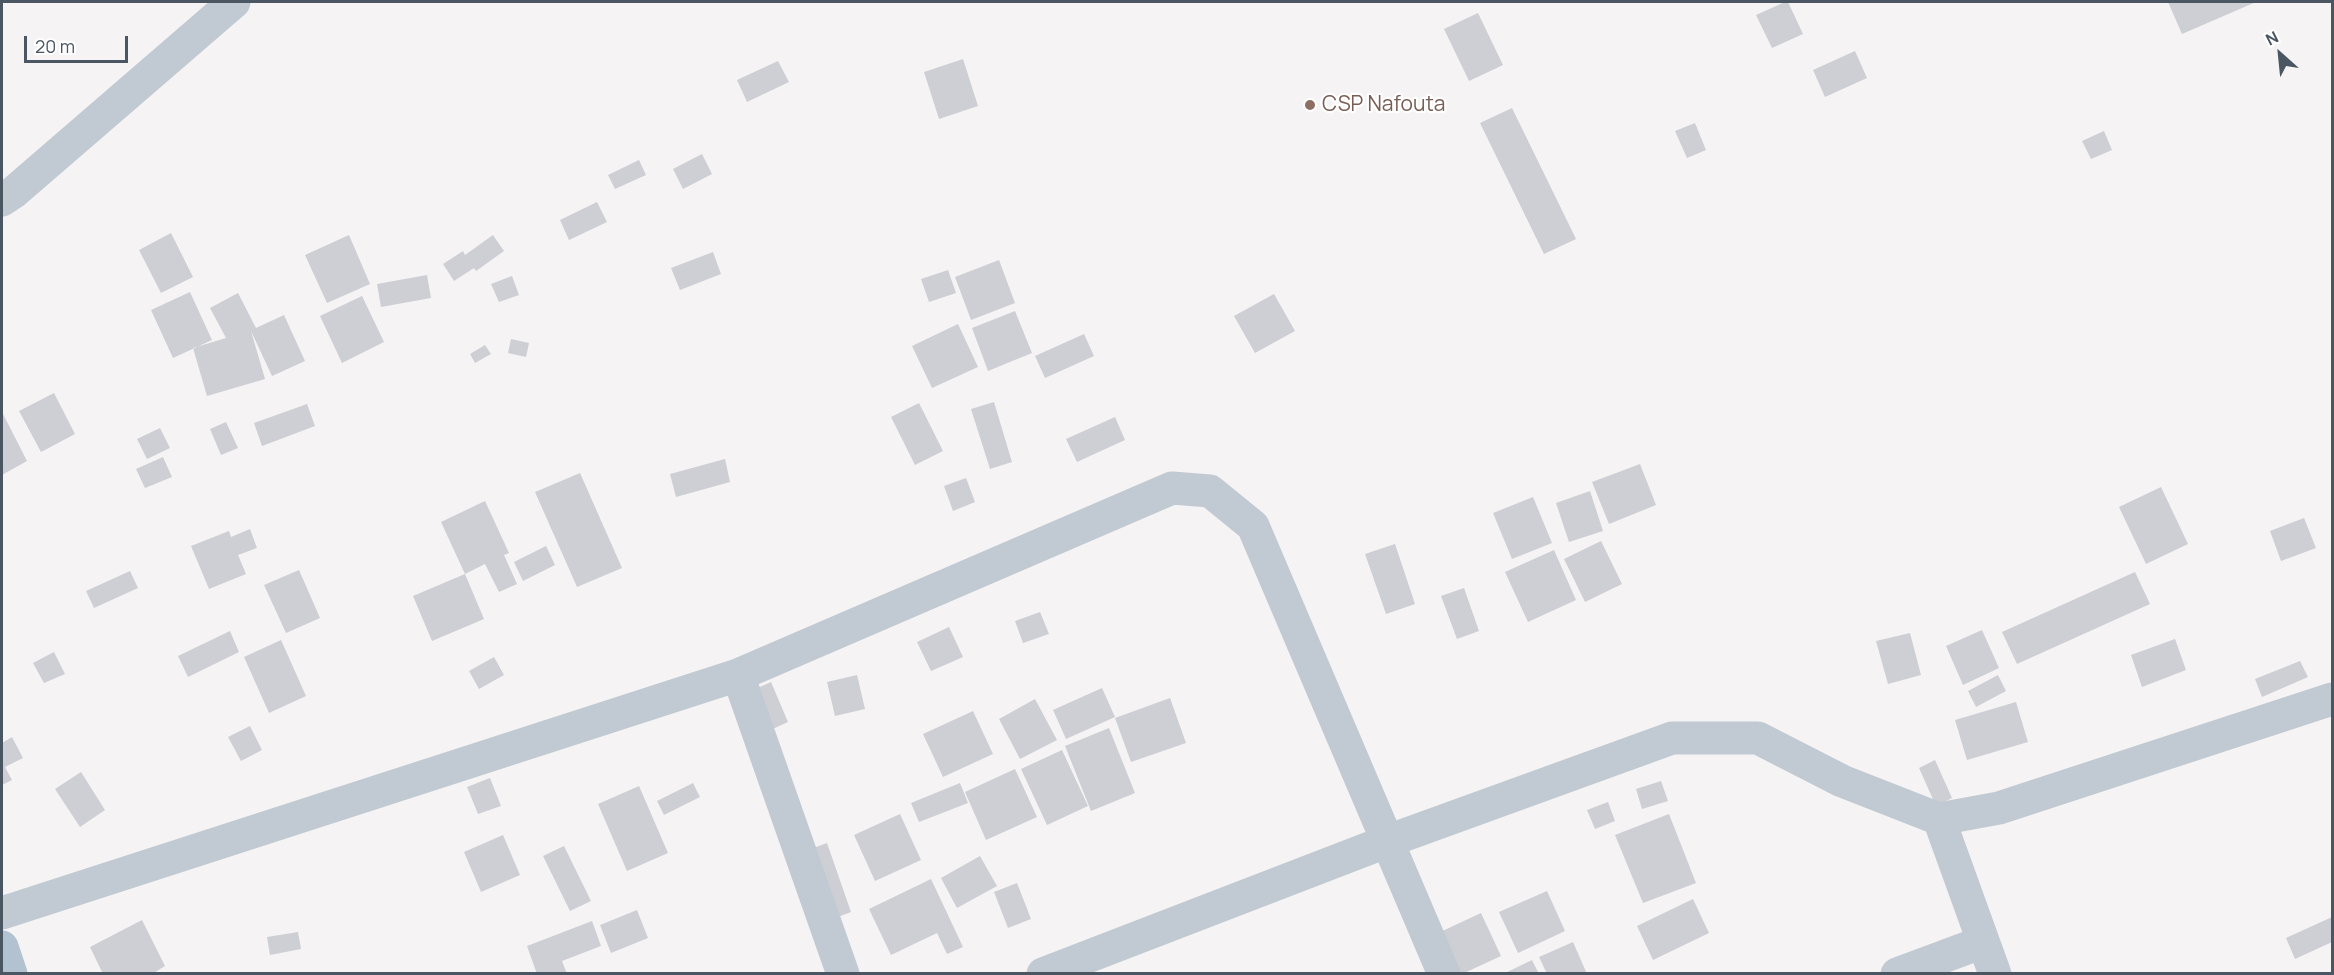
<!DOCTYPE html>
<html>
<head>
<meta charset="utf-8">
<style>
	body { margin:0 }
	#map { position:relative; width:2334px; height:975px; overflow:hidden; background:#f5f3f3; font-family:Manrope,sans-serif }
	canvas { display:block }
	.frame { position:absolute; inset:0; border:3px solid #4a5661; pointer-events:none }
	.north { position:absolute; left:2250px; top:24px; width:60px; height:60px; -webkit-text-stroke:4px #fff; paint-order:stroke; rotate:333deg; font-size:16px; font-weight:700; line-height:24px; text-align:center; color:#4a5661 }
	.north::after { content:''; display:block; margin:auto; width:21px; height:27px; background:#4a5661; clip-path:polygon(50% 0,100% 100%,50% 72%,0 100%) }
	.scale { position:absolute; left:24px; top:36px; width:104px; height:27px; box-sizing:border-box; border:3px solid #4a5661; border-top:0; padding-left:8px; font-size:18px; line-height:21px; white-space:nowrap; color:#4a5661; -webkit-text-stroke:4px #fff; paint-order:stroke }
</style>
</head>
<body>
<div id="map">
<canvas width="2334" height="975"></canvas>
<div class="frame"></div>
<div class="north">N</div>
<div class="scale">20 m</div>
</div>
<script>
const c = document.querySelector('canvas').getContext('2d');
c.lineJoin = 'round';
function fillPath(path, color) { c.fillStyle = color; c.fill(path, 'evenodd'); }
const toPath = rows => new Path2D(rows.map(r => 'M' + r).join(''));
function strokePath(path, color, width, dash) { c.strokeStyle = color; c.lineWidth = width; c.lineCap = dash ? 'butt' : 'round'; c.setLineDash(dash || []); c.stroke(path); }
function drawText(font, color, halo, rows, align = 'center') {
  c.font = font + ' Manrope,sans-serif'; c.lineWidth = 4.5; c.setLineDash([]); c.textBaseline = 'middle'; c.strokeStyle = halo; c.fillStyle = color; for (const [text, x, y, turn = 0] of rows) {
    c.save(); c.translate(x, y); c.rotate((+turn || 0) * Math.PI / 180); c.textAlign = isNaN(turn) ? turn : align; if (halo) c.strokeText(text, 0, 0); c.fillText(text, 0, 0); c.restore();
  }
}
fillPath(toPath([
	[1785,2,1788,2,1803,34,1772,48,1756,15],
	[2168,2,2256,2,2182,34],
	[1478,13,1503,65,1469,81,1444,29],
	[1855,51,1867,78,1825,97,1813,70],
	[963,59,978,106,939,119,924,72],
	[778,61,789,82,747,102,737,80],
	[1512,108,1576,239,1544,254,1480,123],
	[1695,123,1706,150,1687,158,1675,131],
	[2104,131,2112,150,2091,159,2082,141],
	[702,154,712,174,683,189,673,169],
	[639,160,646,175,615,189,608,175],
	[597,202,607,222,569,240,560,220],
	[171,233,193,277,161,293,139,250],
	[349,235,370,284,327,303,305,255],
	[493,235,504,251,476,271,474,268,454,281,443,264,463,251,465,255],
	[713,252,721,274,680,290,671,268],
	[999,260,1015,303,971,320,955,277],
	[948,270,956,293,929,302,921,279],
	[427,275,431,298,381,307,377,284],
	[512,276,519,295,499,302,491,284],
	[190,292,212,340,173,358,151,310],
	[238,293,256,328,284,315,305,361,272,376,251,331,265,379,207,396,193,348,226,338,210,308],
	[1274,294,1295,331,1255,353,1234,316],
	[362,296,384,342,342,363,320,316],
	[1015,311,1032,353,988,371,972,328],
	[958,324,978,367,932,388,912,346],
	[1084,334,1094,356,1045,378,1035,356],
	[511,339,529,343,526,357,508,353],
	[485,345,491,354,475,363,470,354],
	[54,393,75,434,41,452,19,411],
	[994,402,1012,462,990,469,971,409],
	[919,403,943,451,915,465,891,417],
	[307,404,315,426,262,446,254,423],
	[2,412,27,461,2,475],
	[1115,417,1125,440,1077,462,1066,439],
	[226,422,238,448,221,455,210,429],
	[160,428,170,448,147,459,137,439],
	[163,457,172,477,145,488,136,469],
	[725,459,730,482,676,497,670,474],
	[1640,464,1656,505,1609,524,1592,482],
	[580,473,622,568,577,587,535,492],
	[966,478,975,502,953,511,944,486],
	[2161,487,2188,544,2146,564,2119,507],
	[1590,491,1603,531,1569,542,1556,503],
	[1533,497,1552,543,1512,559,1493,513],
	[485,501,509,553,504,555,517,584,499,592,485,564,465,574,441,522],
	[2304,518,2316,548,2281,561,2270,531],
	[250,529,257,548,238,555,246,574,209,589,191,546,229,531,231,537],
	[1601,541,1622,584,1585,602,1564,559],
	[1395,544,1415,604,1386,614,1365,554],
	[546,546,555,565,523,581,514,562],
	[1554,550,1576,600,1528,622,1505,572],
	[299,570,320,618,286,633,264,585],
	[130,571,138,588,94,608,86,591],
	[2135,572,2150,604,2017,664,2002,632],
	[465,574,484,619,432,641,413,596],
	[1464,588,1479,631,1457,639,1441,596],
	[1040,612,1049,634,1023,643,1015,621],
	[949,627,963,657,931,671,917,642],
	[1982,630,1999,668,1963,685,1946,646],
	[230,631,239,652,188,677,178,656],
	[1910,633,1921,675,1888,684,1876,641],
	[2175,639,2186,670,2142,687,2131,655],
	[281,640,306,696,269,713,244,657],
	[54,652,65,674,44,683,33,663],
	[494,657,504,675,479,689,469,671],
	[2300,661,2308,677,2262,697,2255,679],
	[857,675,865,709,835,716,827,682],
	[1998,675,2006,691,1976,707,1968,691],
	[771,682,788,722,755,737,737,697],
	[1102,688,1115,717,1066,739,1053,710],
	[1170,698,1186,743,1131,762,1115,718],
	[1035,699,1057,740,1020,759,999,719],
	[2016,702,2028,742,1967,760,1955,720],
	[973,711,993,754,943,777,923,734],
	[250,726,262,750,241,761,228,737],
	[1109,728,1135,793,1091,811,1065,746],
	[12,737,23,758,5,767,12,780,2,785,2,743],
	[1062,750,1088,806,1047,825,1021,769],
	[1935,760,1952,798,1936,806,1919,768],
	[1015,769,1037,817,986,840,965,792],
	[81,772,105,810,80,827,55,789],
	[490,778,501,806,478,814,467,787],
	[1661,781,1668,801,1642,809,1636,789],
	[693,783,700,797,664,815,657,801],
	[960,783,968,803,919,822,911,803],
	[639,786,668,853,627,871,598,804],
	[1608,802,1615,821,1595,829,1587,810],
	[900,814,921,860,875,881,854,835],
	[1669,814,1696,883,1643,903,1615,835],
	[503,835,520,875,481,892,464,852],
	[827,843,851,912,830,920,805,851],
	[564,846,591,901,570,911,543,856],
	[980,856,997,886,957,908,941,878],
	[931,879,963,947,947,954,937,933,891,955,869,909],
	[1017,883,1031,919,1008,928,994,892],
	[1547,891,1565,931,1518,953,1499,912],
	[1693,899,1709,933,1653,960,1637,926],
	[637,910,648,938,611,953,600,925],
	[1481,913,1501,956,1462,974,1454,974,1436,934],
	[2332,917,2332,942,2295,959,2286,938],
	[142,920,165,966,152,974,103,974,90,947],
	[592,921,601,946,562,961,567,974,537,974,527,946],
	[298,932,301,949,270,955,267,937],
	[1573,942,1587,974,1547,974,1539,957],
	[1532,960,1539,974,1503,974]
]), '#cdcfd5');
strokePath(toPath([
	[2,200,14,192,234,2],
	[738,675,843,974],
	[1939,819,1995,974],
	[2,913,738,675,1172,488,1210,491,1253,526,1444,974],
	[1043,974,1388,841,1672,738,1758,738,1842,781,1939,819,1999,808,2332,699],
	[1897,974,1983,942]
]), '#c1cad2', 33);
strokePath(toPath([
	[2,947,11,974]
]), '#b3c2d1', 33);
for (const [x, y, r, color] of [
	[1310,105,6,"#8d6e63"]
]) { const dot = new Path2D(); dot.arc(x, y, r, 0, 2 * Math.PI); c.fillStyle = color; c.fill(dot); strokePath(dot, '#fff', 2); }
drawText('21px', '#785e54', '#fff', [
	["CSP Nafouta",1322,105]
], 'left');
</script>
</body>
</html>
